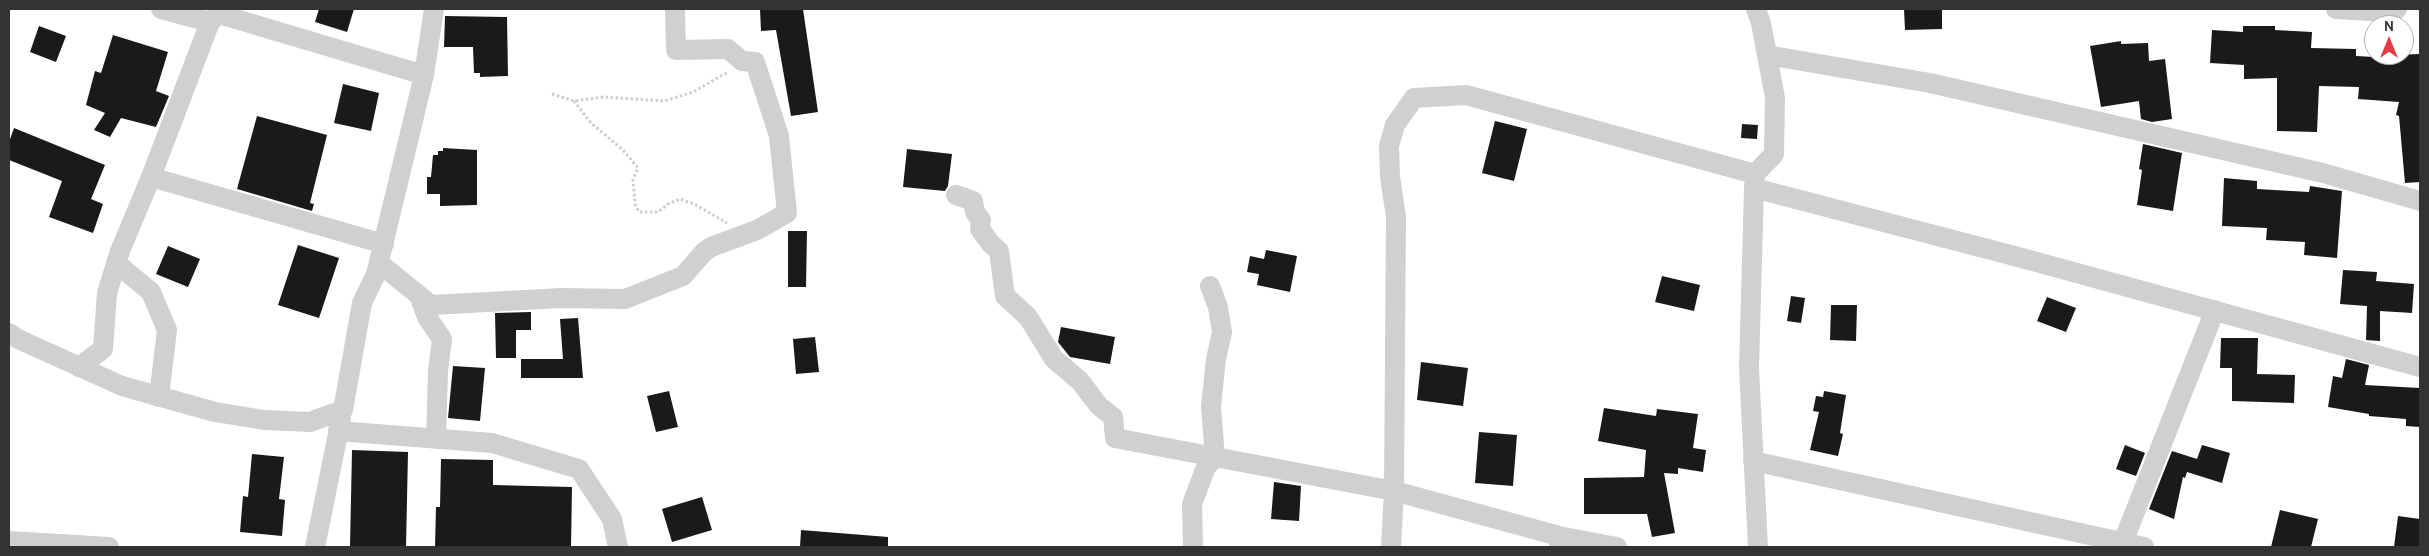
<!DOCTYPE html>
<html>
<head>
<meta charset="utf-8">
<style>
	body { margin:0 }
	#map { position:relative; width:2429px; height:556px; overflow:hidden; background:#fff; font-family:Cabin,sans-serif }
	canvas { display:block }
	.frame { position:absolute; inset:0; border:10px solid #333; pointer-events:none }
	.north { position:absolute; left:2364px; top:15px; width:50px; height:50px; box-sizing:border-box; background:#fff; border:1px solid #adadad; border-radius:50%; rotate:0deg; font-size:14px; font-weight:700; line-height:20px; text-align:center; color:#333 }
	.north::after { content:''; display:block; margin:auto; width:18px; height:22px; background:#e63946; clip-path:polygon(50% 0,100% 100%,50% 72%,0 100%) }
</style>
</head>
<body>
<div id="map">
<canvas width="2429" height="556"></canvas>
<div class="frame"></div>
<div class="north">N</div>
</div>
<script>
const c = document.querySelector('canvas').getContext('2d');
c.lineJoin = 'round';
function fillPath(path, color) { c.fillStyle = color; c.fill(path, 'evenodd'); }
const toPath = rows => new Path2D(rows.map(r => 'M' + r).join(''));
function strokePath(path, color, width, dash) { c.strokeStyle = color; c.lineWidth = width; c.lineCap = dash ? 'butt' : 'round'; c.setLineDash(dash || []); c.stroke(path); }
fillPath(toPath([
	[319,9,354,9,347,32,315,22],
	[760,9,803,9,818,112,791,116,776,30,761,31],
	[1904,9,1942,9,1942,29,1905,30],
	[445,16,507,17,508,76,480,77,480,73,474,73,473,47,444,47],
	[39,26,66,36,56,62,30,52],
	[2243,26,2275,26,2275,30,2312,32,2311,48,2356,49,2356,56,2392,58,2392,55,2420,54,2420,182,2405,183,2399,116,2396,115,2399,102,2358,99,2359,87,2319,86,2317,132,2277,131,2277,78,2244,79,2244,65,2210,63,2212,30,2243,32],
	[113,35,168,52,156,91,169,96,156,127,121,118,110,137,94,130,105,113,86,105,95,71,101,73],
	[2121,41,2121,44,2148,43,2149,61,2165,59,2172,119,2152,122,2141,119,2139,101,2101,107,2090,46],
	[343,84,379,93,371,131,334,123],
	[257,116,327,135,310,203,314,204,312,211,237,189],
	[1495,121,1527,129,1514,181,1482,173],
	[1742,124,1758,125,1757,139,1741,138],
	[14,128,105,165,91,199,103,204,93,233,49,217,62,181,9,160,9,142],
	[2143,144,2182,153,2173,211,2137,205,2142,170,2139,169],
	[443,148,477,150,477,205,440,206,440,194,427,194,427,177,431,177,433,155,438,155,438,151,443,151],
	[907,149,952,154,948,186,945,191,903,187],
	[2224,178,2257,181,2257,189,2309,192,2310,186,2342,191,2337,258,2304,255,2305,242,2266,240,2267,228,2222,226],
	[788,231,807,231,806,287,788,287],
	[298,245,339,258,319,318,278,305],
	[168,246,200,259,188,287,156,274],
	[1266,250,1297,256,1290,292,1257,285,1259,274,1247,272,1250,256,1264,259],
	[2343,270,2377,272,2376,281,2414,284,2412,313,2380,311,2380,341,2366,340,2367,306,2340,304],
	[1662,276,1700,285,1694,311,1655,302],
	[1791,296,1805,298,1801,323,1787,321],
	[2047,297,2076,308,2066,332,2037,321],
	[1831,305,1857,305,1856,341,1830,340],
	[531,312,531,330,516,330,516,358,496,358,495,313],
	[578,318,583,378,521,378,521,359,563,359,560,319],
	[1061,327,1115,337,1110,364,1070,357,1058,342],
	[815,337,819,372,796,374,793,339],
	[2221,338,2258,338,2257,374,2295,375,2294,403,2232,401,2232,368,2220,368],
	[2346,359,2369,365,2365,385,2420,388,2420,427,2406,426,2406,419,2369,416,2369,414,2328,407,2333,376,2342,378],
	[1421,362,1468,368,1463,406,1417,400],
	[453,366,485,368,480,421,448,418],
	[669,391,678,427,656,432,647,396],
	[1824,391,1846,395,1840,433,1843,434,1838,456,1810,450,1819,412,1813,411,1816,396,1823,397],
	[1604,408,1656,416,1657,409,1698,414,1693,448,1706,450,1703,472,1678,468,1678,474,1664,473,1675,533,1652,537,1647,514,1584,514,1584,478,1644,477,1646,450,1598,441],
	[1479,432,1517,435,1513,486,1475,483],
	[2125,445,2145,453,2136,476,2116,469],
	[2202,445,2230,453,2222,483,2187,472,2185,478,2183,477,2174,519,2149,509,2172,451,2197,459],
	[352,450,408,452,406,547,350,546],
	[252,454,284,457,279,499,285,500,282,536,240,532,243,496,248,497],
	[441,459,493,460,493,485,572,487,571,547,435,547,436,507,440,507],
	[1274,482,1301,486,1299,521,1271,519],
	[702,497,712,530,672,542,662,509],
	[2280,510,2318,519,2311,547,2271,547],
	[2398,516,2420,519,2420,547,2394,547],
	[801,530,888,537,888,547,800,547]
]), '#1a1a1a');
strokePath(toPath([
	[552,94,574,101,604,97,664,101,693,92,728,72],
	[574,101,591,123,623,150,638,168,633,180,635,204,639,212,658,212,668,204,680,199,696,205,727,223]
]), '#cdcdcd', 3, [2.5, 2.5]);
strokePath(toPath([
	[161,9,210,22,220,13],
	[1756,9,1761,23,1775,98,1774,154,1755,174,1754,188,1749,368,1758,547],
	[2336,9,2387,12,2397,9],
	[219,14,424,75],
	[1767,55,1930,83,2323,173,2420,201],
	[151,177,210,22],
	[1754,188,2022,258,2420,367],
	[956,195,973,201,975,212,981,220,980,229,991,244,999,251,1005,296,1028,317,1054,359,1080,381,1099,406,1113,417,1115,438,1394,491,1391,547],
	[116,263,151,292,167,330,159,397],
	[379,263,431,305,562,298,625,299,683,276,704,252,711,247,757,230,787,213,779,136,755,62,742,61,728,49,676,50,675,9],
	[419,295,427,317,442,339,438,371,436,439],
	[9,333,18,339,122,386,215,412,264,420,310,422,343,410,362,303,376,274,424,75,434,9],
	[79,367,103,349,107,293,120,251,151,177,384,244],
	[338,431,492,443,579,469,612,519,618,547],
	[1753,461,2144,547],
	[1559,536,1394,491,1396,217,1390,177,1389,146,1395,125,1414,98,1466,95,1755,174],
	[9,541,109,547],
	[2123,542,2215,310],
	[315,547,341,419],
	[1193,547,1192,504,1206,467,1215,458,1211,406,1216,359,1222,332,1218,307,1210,286],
	[1559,547,1559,536,1617,547]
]), '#d0d0d0', 20);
</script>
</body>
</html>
